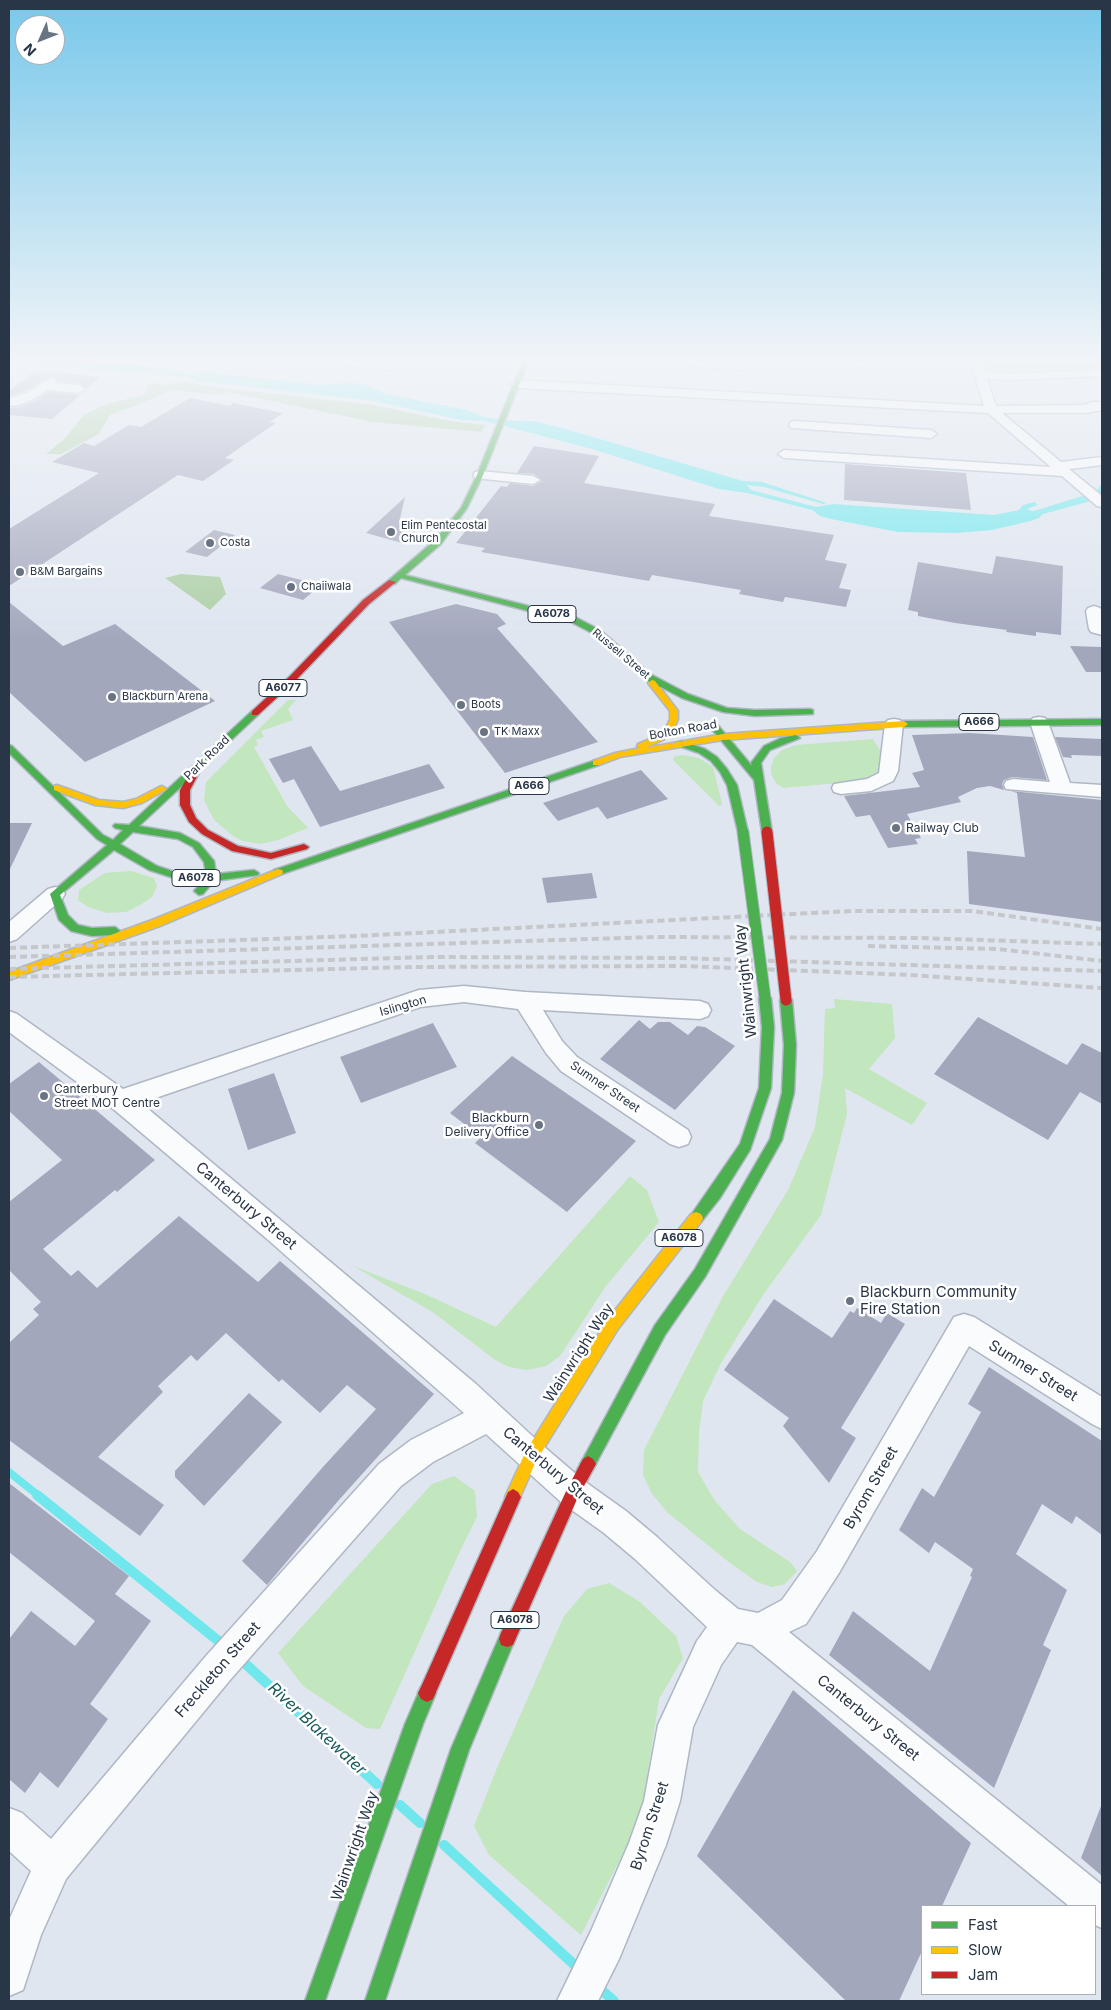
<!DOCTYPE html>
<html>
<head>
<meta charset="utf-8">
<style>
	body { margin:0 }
	#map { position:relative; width:1111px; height:2010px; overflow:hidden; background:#dfe6f0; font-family:Inter,sans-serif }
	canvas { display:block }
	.frame { position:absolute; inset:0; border:10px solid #293647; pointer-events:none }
	.legend { position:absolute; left:921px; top:1905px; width:175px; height:90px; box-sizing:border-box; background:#fff; border:1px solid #a9afb5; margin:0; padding:6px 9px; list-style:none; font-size:15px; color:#293647 }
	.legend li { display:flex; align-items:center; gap:10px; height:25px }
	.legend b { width:25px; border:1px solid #a9afb5 }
	.north { position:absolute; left:15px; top:15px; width:50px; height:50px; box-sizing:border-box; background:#fff; border:1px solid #a9afb5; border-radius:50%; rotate:226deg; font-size:14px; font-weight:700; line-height:20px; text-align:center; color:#293647 }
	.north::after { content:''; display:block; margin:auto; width:18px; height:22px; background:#697482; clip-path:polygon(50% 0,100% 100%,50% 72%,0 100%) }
</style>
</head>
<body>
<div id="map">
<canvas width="1111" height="2010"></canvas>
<div class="frame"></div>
<ul class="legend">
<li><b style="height:6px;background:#4caf50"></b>Fast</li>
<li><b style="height:6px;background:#ffc107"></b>Slow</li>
<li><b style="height:6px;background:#c62828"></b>Jam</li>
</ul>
<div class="north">N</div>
</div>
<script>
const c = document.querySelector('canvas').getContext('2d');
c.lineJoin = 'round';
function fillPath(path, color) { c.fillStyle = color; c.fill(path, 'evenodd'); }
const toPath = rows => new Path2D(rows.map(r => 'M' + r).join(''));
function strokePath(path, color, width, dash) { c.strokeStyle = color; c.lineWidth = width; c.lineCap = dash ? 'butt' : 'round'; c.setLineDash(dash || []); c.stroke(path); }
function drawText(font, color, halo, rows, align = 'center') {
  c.font = font + ' Inter,sans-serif'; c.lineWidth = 5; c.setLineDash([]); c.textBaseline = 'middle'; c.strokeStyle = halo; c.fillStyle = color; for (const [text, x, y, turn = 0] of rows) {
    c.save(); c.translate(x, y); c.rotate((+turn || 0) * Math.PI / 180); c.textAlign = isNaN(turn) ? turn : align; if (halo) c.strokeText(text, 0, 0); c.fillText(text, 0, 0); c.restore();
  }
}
fillPath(toPath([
	[985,360,1102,360,1102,372,988,375],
	[288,700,296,700,288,709,293,720,261,731,264,737,256,740,258,745,254,747,287,806,308,828,278,840,261,844,243,841,233,836,214,820,204,800,206,782],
	[873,739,880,750,880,773,871,780,783,788,776,783,771,774,771,767,774,758,782,750,796,745],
	[683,755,699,758,713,767,722,804,719,806,673,760,675,756],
	[131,871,154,878,157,886,152,897,140,905,126,912,107,913,88,907,78,900,79,890,105,873],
	[834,999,892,1004,895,1038,869,1069,927,1103,912,1125,845,1088,847,1114,821,1215,763,1295,721,1363,703,1401,699,1432,698,1472,715,1501,740,1529,790,1562,797,1571,785,1584,772,1587,757,1582,730,1563,668,1513,652,1494,643,1475,644,1450,722,1298,788,1190,815,1127,823,1074,825,1009,835,1008],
	[630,1176,647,1190,659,1222,606,1286,560,1356,546,1366,527,1370,509,1367,495,1360,434,1313,353,1266,427,1295,496,1327],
	[454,1476,475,1491,477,1517,460,1551,380,1729,366,1728,303,1686,278,1653,432,1484],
	[609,1583,640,1602,676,1636,683,1658,659,1699,643,1803,625,1850,581,1935,489,1855,474,1826,497,1768,564,1616,587,1589]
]), '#c2e6bd');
fillPath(toPath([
	[184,382,213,387,373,405,450,421,486,425,481,432,372,422,228,392,220,395,170,390,150,400,110,415,99,434,61,454,46,454,65,438,83,416,101,406,145,394,147,385,154,383,164,385],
	[181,574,220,577,226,594,210,610,165,578]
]), '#accfa5');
fillPath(toPath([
	[9,360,86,360,170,369,177,372,192,374,205,372,320,385,350,382,364,384,385,394,467,410,483,417,516,421,533,421,566,429,743,481,762,482,827,503,823,504,764,487,747,485,751,490,816,507,833,504,994,515,1019,510,1023,505,1035,502,1038,505,1027,509,1032,511,1037,510,1095,492,1102,484,1102,498,1043,514,1039,518,1031,521,992,530,956,533,898,532,831,519,820,516,812,510,747,493,719,489,592,449,485,421,461,420,374,401,200,381,188,377,85,369]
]), '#70e7ec');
strokePath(toPath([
	[9,1472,39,1496]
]), '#70e7ec', 8);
strokePath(toPath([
	[37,1495,226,1647],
	[239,1658,377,1784],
	[400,1805,420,1823],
	[444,1845,580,1970],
	[597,1986,614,2001]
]), '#70e7ec', 10);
fillPath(toPath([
	[35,371,59,372,100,377,87,389,79,383,59,381,56,378,50,376,25,391,9,396,9,391],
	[48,392,80,395,52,419,9,415,9,408,20,407,35,401],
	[190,398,229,406,233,403,283,413,270,422,276,423,225,458,234,460,203,481,178,475,9,586,9,529,99,473,52,462,84,443,94,446,129,425,141,427],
	[534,446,599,456,584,483,715,504,709,516,834,535,825,560,847,564,839,588,851,590,846,607,785,597,783,602,739,594,741,590,652,575,649,581,481,552,485,548,456,543,501,486,507,487,510,483,533,486,542,481,534,474,517,473],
	[845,464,966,473,971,510,844,500],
	[405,497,399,523,420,527,402,543,366,533],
	[214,530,235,535,207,557,185,552],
	[996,556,1063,566,1061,635,1036,632,1036,636,1006,632,1007,630,955,623,918,616,918,612,908,610,918,562,992,574],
	[278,574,321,585,303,600,260,588],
	[9,602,63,646,115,624,215,701,85,762,9,692],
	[456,604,497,614,506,624,497,628,598,742,505,773,389,622],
	[1070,646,1102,647,1102,672,1086,672],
	[970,733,1033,737,1047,780,1012,777,1004,780,1002,784,1004,790,990,786,977,788,958,797,961,802,907,814,921,838,915,839,918,844,888,848,870,815,856,817,844,796,920,787,912,773,924,770,912,735],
	[1055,737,1102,739,1102,756,1071,755,1072,758,1063,757],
	[311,746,340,791,429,764,445,788,320,827,294,779,283,783,269,759],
	[641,770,668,799,607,819,598,807,558,821,543,803],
	[1011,791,1102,800,1102,922,969,904,967,851,1025,857,1017,793],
	[9,823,32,823,9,871],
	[592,873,597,898,547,903,542,878],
	[978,1017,1067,1065,1082,1043,1102,1053,1102,1104,1080,1092,1048,1140,934,1074],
	[639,1020,650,1029,658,1022,670,1022,688,1035,697,1026,705,1027,735,1046,675,1110,600,1059],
	[433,1023,457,1067,361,1103,340,1057],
	[512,1056,636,1141,567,1212,475,1143,481,1137,450,1113],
	[39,1062,155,1160,117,1192,115,1190,43,1249,71,1276,78,1270,97,1288,179,1216,258,1282,280,1261,434,1394,338,1501,267,1585,242,1561,322,1468,376,1409,347,1385,320,1413,282,1379,279,1382,226,1333,197,1361,191,1355,158,1386,163,1392,98,1457,164,1505,140,1536,9,1440,9,1343,39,1315,33,1309,41,1302,9,1270,9,1202,62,1160,9,1111,9,1084],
	[274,1073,296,1133,248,1150,228,1089],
	[774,1299,832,1338,850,1311,854,1313,857,1308,881,1323,887,1313,905,1324,841,1428,856,1438,829,1483,783,1426,789,1418,724,1370],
	[989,1367,1102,1441,1102,1535,1076,1516,1072,1524,1042,1504,1016,1554,1067,1590,1043,1645,1051,1650,994,1788,829,1655,853,1611,930,1671,972,1577,970,1576,973,1569,935,1542,929,1553,899,1530,922,1488,934,1497,981,1412,968,1404],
	[249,1393,282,1422,204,1506,175,1477,175,1471],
	[9,1483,129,1576,115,1594,151,1621,90,1704,108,1719,58,1788,40,1772,25,1793,9,1779,9,1639,31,1611,75,1646,95,1621,9,1552],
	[793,1690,971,1843,942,1906,922,1906,922,1951,899,2001,846,2001,697,1856],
	[1101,1806,1102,1807,1102,1876,1081,1858]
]), '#a3a7bc');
const street = toPath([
	[310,360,351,360,392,364,398,367,392,370,316,363,310,360],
	[640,360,691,360,746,364,752,367,746,370,646,363,640,360],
	[839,360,872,362,889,360,883,366,872,368,850,366,839,360],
	[970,360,980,360,985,372,1010,374,1102,370,1102,376,1010,380,987,379,996,406,1084,405,1092,402,1102,402,1102,410,1086,413,1002,413,1061,462,1102,457,1102,465,1069,469,1102,496,1102,507,1097,506,1062,476,784,458,778,454,784,450,1051,467,988,413,517,388,511,384,517,380,984,406,970,360],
	[51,378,55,379,57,381,55,383,79,385,85,389,79,393,47,390,34,399,19,405,9,406,9,398,26,393,51,378],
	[795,421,931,430,937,434,931,438,791,428,789,425,791,422,795,421],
	[480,471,533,476,540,480,533,484,475,478,473,475,475,472,480,471],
	[1094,606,1100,608,1102,611,1102,635,1091,632,1089,629,1086,611,1088,608,1094,606],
	[1039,717,1045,718,1048,722,1070,783,1102,785,1102,797,1006,789,1004,785,1006,781,1013,779,1050,782,1030,722,1033,718,1039,717],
	[894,719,900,720,903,724,898,771,893,781,871,791,841,794,834,792,832,788,834,784,867,779,879,773,885,724,888,720,894,719],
	[55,887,62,889,65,894,62,899,17,939,9,942,9,922,48,889,55,887],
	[464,986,525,992,700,1001,708,1004,711,1010,708,1016,700,1019,543,1010,562,1041,577,1057,688,1130,691,1137,688,1144,679,1147,670,1144,561,1071,546,1053,518,1009,464,1002,420,1007,141,1103,476,1384,542,1445,584,1481,626,1511,657,1537,715,1590,738,1609,758,1613,782,1600,817,1551,954,1317,964,1314,974,1317,1102,1397,1102,1429,1092,1424,969,1346,839,1573,806,1624,789,1632,1102,1885,1102,1928,1095,1925,1095,1906,1069,1906,752,1645,737,1642,721,1665,693,1727,680,1801,666,1845,619,1959,598,2001,557,2001,591,1931,629,1843,644,1801,658,1725,697,1641,707,1627,635,1559,604,1533,562,1503,486,1434,433,1462,401,1486,230,1680,66,1879,41,1935,23,1990,9,1996,9,1920,31,1871,9,1851,9,1808,22,1813,51,1839,206,1656,379,1464,411,1440,464,1413,266,1238,111,1107,9,1032,9,1011,17,1014,123,1089,419,990,464,986]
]);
const fast = toPath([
	[523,360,529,360,483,475,467,508,441,544,405,575,577,618,600,630,650,674,688,694,727,708,755,710,810,709,813,710,813,714,755,716,723,712,682,698,661,687,655,687,594,634,571,622,401,578,395,584,389,584,389,580,435,540,461,508,477,475,523,360],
	[255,710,259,713,258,715,139,826,180,833,199,843,214,861,216,874,254,870,259,873,258,875,214,881,203,894,199,895,194,891,202,882,177,879,149,870,114,850,60,895,68,915,78,925,92,928,115,927,120,931,115,935,92,936,71,931,59,920,50,894,107,845,97,839,9,753,9,745,12,746,103,835,113,840,123,830,115,828,113,826,115,824,129,825,252,711,255,710],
	[133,832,178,839,193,847,204,862,206,874,178,873,157,866,120,844,133,832],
	[1102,719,1102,725,904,727,900,724,904,721,1102,719],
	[713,722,716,723,752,766,751,763,764,746,781,738,796,735,800,738,770,750,761,763,772,832,770,834,767,835,762,832,754,780,710,727,710,723,713,722],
	[682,741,705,749,717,757,727,769,737,785,748,832,746,834,743,835,738,832,727,785,720,772,711,761,699,753,679,746,679,742,682,741],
	[596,760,601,763,599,765,282,874,274,874,273,872,274,870,596,760],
	[765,994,771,998,774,1027,771,1088,750,1150,720,1198,701,1222,696,1224,691,1222,689,1218,740,1144,759,1088,762,1027,759,998,765,994],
	[786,996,790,997,792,1000,796,1045,794,1093,782,1140,705,1277,665,1335,593,1469,588,1472,583,1469,580,1464,583,1459,655,1325,695,1269,770,1139,782,1093,784,1045,780,1000,782,997,786,996],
	[507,1631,513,1633,515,1639,469,1750,385,2001,365,2001,451,1749,501,1633,507,1631],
	[427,1684,433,1687,436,1693,423,1724,325,2001,305,2001,405,1724,421,1687,427,1684]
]);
const slow = toPath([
	[652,680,655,681,678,711,678,719,672,733,663,740,645,748,723,734,904,721,908,724,904,727,723,740,620,757,599,765,593,765,593,761,615,753,640,748,637,746,638,744,657,736,665,730,670,719,670,711,648,683,652,680],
	[57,785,99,800,123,802,136,799,159,787,162,786,167,789,142,803,123,808,95,805,54,790,54,786,57,785],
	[278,869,282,870,283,872,282,874,160,926,9,980,9,972,152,920,278,869],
	[696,1212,701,1214,703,1218,701,1222,618,1329,536,1461,518,1502,513,1505,508,1502,505,1497,526,1451,608,1319,691,1214,696,1212]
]);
const jam = toPath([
	[389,580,396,582,369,604,296,680,258,715,252,715,252,711,290,676,363,600,389,580],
	[195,768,200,771,190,790,190,805,196,818,208,830,238,846,271,853,304,844,309,847,307,849,271,859,232,851,202,834,189,822,180,805,180,790,192,769,195,768],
	[588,1456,593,1459,596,1464,578,1497,513,1645,507,1647,501,1645,499,1639,501,1633,568,1487,583,1459,588,1456],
	[513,1489,518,1492,521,1497,433,1699,427,1702,421,1699,418,1693,421,1687,508,1492,513,1489]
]);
strokePath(street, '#aeb7c3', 3);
strokePath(fast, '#aeb7c3', 3);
strokePath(slow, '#aeb7c3', 3);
strokePath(jam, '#aeb7c3', 3);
fillPath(street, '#fafbfd');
fillPath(fast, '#4caf50');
fillPath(slow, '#ffc107');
fillPath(jam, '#c62828');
strokePath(toPath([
	[868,946,997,949,1102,961],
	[9,948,356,936,852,911,972,911,1102,929],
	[9,957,655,937,920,938,1102,944],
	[9,969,432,957,680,958,1102,971],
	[9,977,413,967,683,966,910,975,1102,988]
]), '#c5c7cb', 4, [7, 4]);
const fastBridge = toPath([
	[743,832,765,998]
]);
const jamBridge = toPath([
	[767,832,786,1000]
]);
strokePath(fastBridge, '#aeb7c3', 13, []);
strokePath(jamBridge, '#aeb7c3', 13, []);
strokePath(fastBridge, '#4caf50', 11);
strokePath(jamBridge, '#c62828', 11);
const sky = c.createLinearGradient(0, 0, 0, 641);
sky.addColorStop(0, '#78c8ea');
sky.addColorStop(0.56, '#f1f4f8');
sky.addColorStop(1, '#f1f4f800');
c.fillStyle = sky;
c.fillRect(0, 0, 1111, 641);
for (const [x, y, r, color] of [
	[391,532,5,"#697482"],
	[210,543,5,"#697482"],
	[20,572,5,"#697482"],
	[291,587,5,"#697482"],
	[112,697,5,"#697482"],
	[461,705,5,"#697482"],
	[484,732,5,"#697482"],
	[896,828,5,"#697482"],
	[44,1096,5,"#697482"],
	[539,1125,5,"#697482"],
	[850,1301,5,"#697482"]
]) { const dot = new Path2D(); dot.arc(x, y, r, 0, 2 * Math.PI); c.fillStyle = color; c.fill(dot); strokePath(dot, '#fff', 2); }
drawText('11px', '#293647', '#fff', [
	["Elim Pentecostal",401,526],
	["Church",401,539],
	["Costa",220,543],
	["B&M Bargains",30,572],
	["Chaiiwala",301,587],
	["Blackburn Arena",122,697],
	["Boots",471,705],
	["TK Maxx",494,732]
], 'left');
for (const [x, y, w] of [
	[552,614,48],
	[283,688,48],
	[979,722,40],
	[529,786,40],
	[196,878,48],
	[679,1238,48],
	[515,1620,48]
]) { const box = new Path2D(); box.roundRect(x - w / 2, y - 8.5, w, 17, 4); c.fillStyle = '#fff'; c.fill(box); strokePath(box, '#293647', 1); }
drawText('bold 11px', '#293647', null, [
	["A6078",552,614],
	["A6077",283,688],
	["A666",979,722],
	["A666",529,786],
	["A6078",196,878],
	["A6078",679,1238],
	["A6078",515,1620]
]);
drawText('11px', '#293647', '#fff', [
	["Russell Street",621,654,40]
]);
drawText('12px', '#293647', '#fff', [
	["Bolton Road",683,730,-10],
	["Park Road",207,758,-44],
	["Islington",403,1006,-16],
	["Sumner Street",605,1087,34]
]);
drawText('12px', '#293647', '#fff', [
	["Railway Club",906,828],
	["Canterbury",54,1089],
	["Street MOT Centre",54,1103],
	["Blackburn",529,1118,"right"],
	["Delivery Office",529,1132,"right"]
], 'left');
drawText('15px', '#293647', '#fff', [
	["Wainwright Way",746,981,-96],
	["Canterbury Street",246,1206,40],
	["Wainwright Way",579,1353,-57],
	["Sumner Street",1033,1371,32],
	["Canterbury Street",553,1471,40],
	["Byrom Street",871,1488,-60],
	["Freckleton Street",218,1670,-49],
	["Canterbury Street",868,1718,39],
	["Byrom Street",650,1826,-72],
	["Wainwright Way",355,1846,-71]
]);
drawText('15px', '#293647', '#fff', [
	["Blackburn Community",860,1292],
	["Fire Station",860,1309]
], 'left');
drawText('italic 16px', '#195b5c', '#fff', [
	["River Blakewater",317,1729,43]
]);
</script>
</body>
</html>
